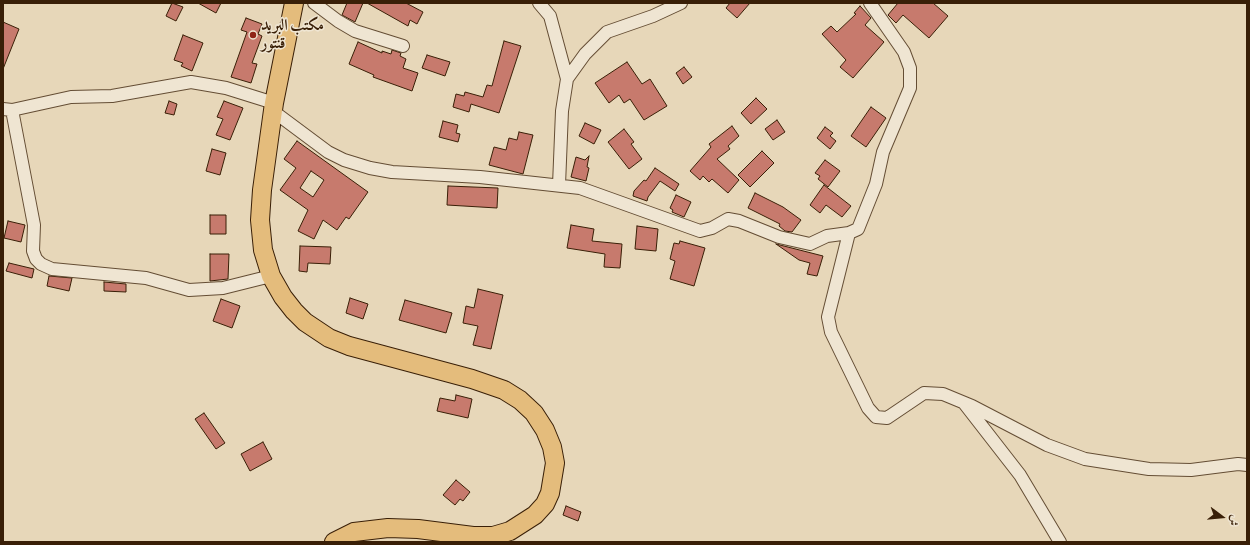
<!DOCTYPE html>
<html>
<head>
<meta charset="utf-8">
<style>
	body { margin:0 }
	#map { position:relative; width:1250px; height:545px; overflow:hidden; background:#e7d7b9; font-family:"Libre Bodoni",Amiri,serif }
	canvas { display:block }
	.frame { position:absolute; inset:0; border:4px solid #391f07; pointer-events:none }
	.north { position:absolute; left:1202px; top:497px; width:40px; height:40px; -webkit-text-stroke:3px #efe5d2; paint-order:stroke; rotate:106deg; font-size:11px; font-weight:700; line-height:16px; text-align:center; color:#391f07 }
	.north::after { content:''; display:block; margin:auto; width:14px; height:18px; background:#391f07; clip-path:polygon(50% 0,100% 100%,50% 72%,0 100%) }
</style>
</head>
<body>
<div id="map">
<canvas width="1250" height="545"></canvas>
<div class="frame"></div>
<div class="north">ش</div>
</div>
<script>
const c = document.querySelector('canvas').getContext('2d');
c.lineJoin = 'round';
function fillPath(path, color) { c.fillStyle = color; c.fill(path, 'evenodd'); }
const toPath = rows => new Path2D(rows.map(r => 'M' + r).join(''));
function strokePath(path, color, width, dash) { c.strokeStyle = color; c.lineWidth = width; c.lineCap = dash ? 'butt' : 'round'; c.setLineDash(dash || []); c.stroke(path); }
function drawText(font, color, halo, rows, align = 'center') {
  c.font = font + ' "Libre Bodoni",Amiri,serif'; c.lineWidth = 3; c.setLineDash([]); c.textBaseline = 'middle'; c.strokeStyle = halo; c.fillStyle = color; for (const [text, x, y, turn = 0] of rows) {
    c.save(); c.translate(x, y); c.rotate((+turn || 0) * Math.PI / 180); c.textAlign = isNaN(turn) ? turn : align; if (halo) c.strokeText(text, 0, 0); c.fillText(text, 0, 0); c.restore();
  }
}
const building = toPath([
	[172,3,183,7,176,21,166,16,172,3],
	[198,3,221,3,216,13,198,3],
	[347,3,363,3,355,22,342,15,347,3],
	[367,3,406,3,423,12,417,24,410,20,408,26,367,3],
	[730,3,750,3,737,18,726,8,730,3],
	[898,3,933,3,948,16,929,38,903,15,896,23,888,15,898,3],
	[860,6,871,18,865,25,884,42,853,78,840,67,846,60,822,34,831,26,837,32,856,14,854,13,860,6],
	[246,18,262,24,258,34,262,36,252,63,257,64,251,83,231,77,247,32,241,30,246,18],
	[3,22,19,29,3,69,3,22],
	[183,35,203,43,192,71,181,66,183,63,174,60,183,35],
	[504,41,521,46,499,113,471,104,469,112,453,107,456,94,464,96,465,92,483,97,487,85,492,86,504,41],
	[358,42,382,53,382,51,391,54,392,50,401,53,400,56,406,59,403,68,418,73,412,91,373,77,374,75,349,64,358,42],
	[427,55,450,62,445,76,422,68,427,55],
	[627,62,642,84,650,79,667,106,644,120,630,99,624,103,619,95,609,103,595,83,627,62],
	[684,67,692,77,683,84,676,73,684,67],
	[756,98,767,109,751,124,741,113,756,98],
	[169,101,177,104,174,115,165,113,169,101],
	[224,101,243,108,230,140,216,135,223,119,217,117,224,101],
	[871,107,886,118,866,147,851,136,871,107],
	[777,120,785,132,773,140,765,129,777,120],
	[443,121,458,125,456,133,460,134,458,142,439,137,443,121],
	[585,123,601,130,594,144,579,136,585,123],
	[732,126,739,136,728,146,730,149,717,159,739,180,728,193,712,179,709,182,703,176,700,180,690,171,711,147,709,144,732,126],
	[825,127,833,133,830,136,836,141,830,149,817,138,825,127],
	[624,129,634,142,631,144,642,159,629,169,608,142,624,129],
	[519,132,533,135,523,174,489,165,494,147,506,150,509,138,517,140,519,132],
	[297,141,368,192,349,219,346,217,337,230,323,220,314,239,298,231,308,210,280,190,296,168,284,159,297,141],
	[311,171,324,180,313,197,300,188,311,171],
	[212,149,226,153,220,175,206,171,212,149],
	[762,151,774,163,750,187,738,175,762,151],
	[589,156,587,167,589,168,586,181,571,177,576,157,585,160,589,156],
	[825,160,840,171,828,187,818,179,820,176,815,173,825,160],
	[655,168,679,184,675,191,660,181,648,197,647,201,633,196,634,191,644,180,646,181,655,168],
	[824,185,851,206,842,217,826,205,820,213,810,205,824,185],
	[448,186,498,188,497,208,447,205,448,186],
	[755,193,783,207,801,220,792,232,785,231,779,226,780,224,748,208,755,193],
	[676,195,691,202,684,217,672,212,673,210,670,208,676,195],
	[210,215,226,215,226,234,210,234,210,215],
	[8,221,25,225,21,242,4,238,8,221],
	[571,225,594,229,592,241,622,244,620,268,604,267,605,254,567,248,571,225],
	[637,226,658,229,656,251,635,249,637,226],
	[680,241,705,248,694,286,670,279,675,261,670,259,674,243,679,244,680,241],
	[776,244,823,256,817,276,807,274,810,263,799,260,776,244],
	[300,246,331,247,330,264,308,263,307,272,299,271,300,246],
	[210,254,229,254,228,279,210,281,210,254],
	[9,263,34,269,32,278,6,271,9,263],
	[49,276,72,278,69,291,47,286,49,276],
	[104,282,126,284,126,292,104,291,104,282],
	[478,289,503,295,491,349,473,345,478,326,463,323,466,306,474,308,478,289],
	[350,298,368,304,363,319,346,313,350,298],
	[221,299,240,306,232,328,213,321,221,299],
	[405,300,452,313,446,333,399,320,405,300],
	[456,395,472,399,468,418,437,411,440,398,455,401,456,395],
	[204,413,225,443,216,449,195,419,204,413],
	[263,442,272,459,250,471,241,454,263,442],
	[456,480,470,492,463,501,460,499,455,505,443,495,456,480],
	[566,506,581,512,578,521,563,515,566,506]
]);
fillPath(building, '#c77a6d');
strokePath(building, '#391f07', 1);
const street = toPath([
	[314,3,338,21,355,31,403,46],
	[539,3,550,16,567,79],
	[870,3,904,52,910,68,910,88,883,152,876,184,858,229,849,233,828,317,831,332,868,408,876,417,887,418,924,393,943,394,972,406,1047,445,1085,459,1149,469,1191,470,1238,464,1247,465],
	[3,109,12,110,71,97,112,96,191,82,226,88,274,103],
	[12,110,34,225,33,251,36,259,41,264,52,269,146,278,189,290,223,288,271,276],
	[273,111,328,152,344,160,370,168,392,172,480,177,580,188,700,231,712,228,728,219,739,221,779,237,810,244,827,236,849,233],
	[559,185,562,111,567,79,585,54,607,32,653,16,681,3],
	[964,403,1020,475,1060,542]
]);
const primary = toPath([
	[294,3,274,103,262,190,260,220,263,250,271,276,283,297,294,311,305,322,329,338,349,346,472,379,504,390,520,400,534,413,545,430,552,447,555,463,550,493,545,504,535,515,510,531,493,536,473,536,418,529,388,528,354,532,334,542]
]);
strokePath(street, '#644d34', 14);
strokePath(primary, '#391f07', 20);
strokePath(street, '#efe5d2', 12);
strokePath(primary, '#e4bc7c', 18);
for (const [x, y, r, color] of [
	[253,35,4,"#8f2418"]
]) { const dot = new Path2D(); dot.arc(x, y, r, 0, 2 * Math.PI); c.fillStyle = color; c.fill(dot); strokePath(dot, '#efe5d2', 1.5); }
drawText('bold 16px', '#391f07', '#efe5d2', [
	["مكتب البريد",261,26],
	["قنتور",261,44]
], 'left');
</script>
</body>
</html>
